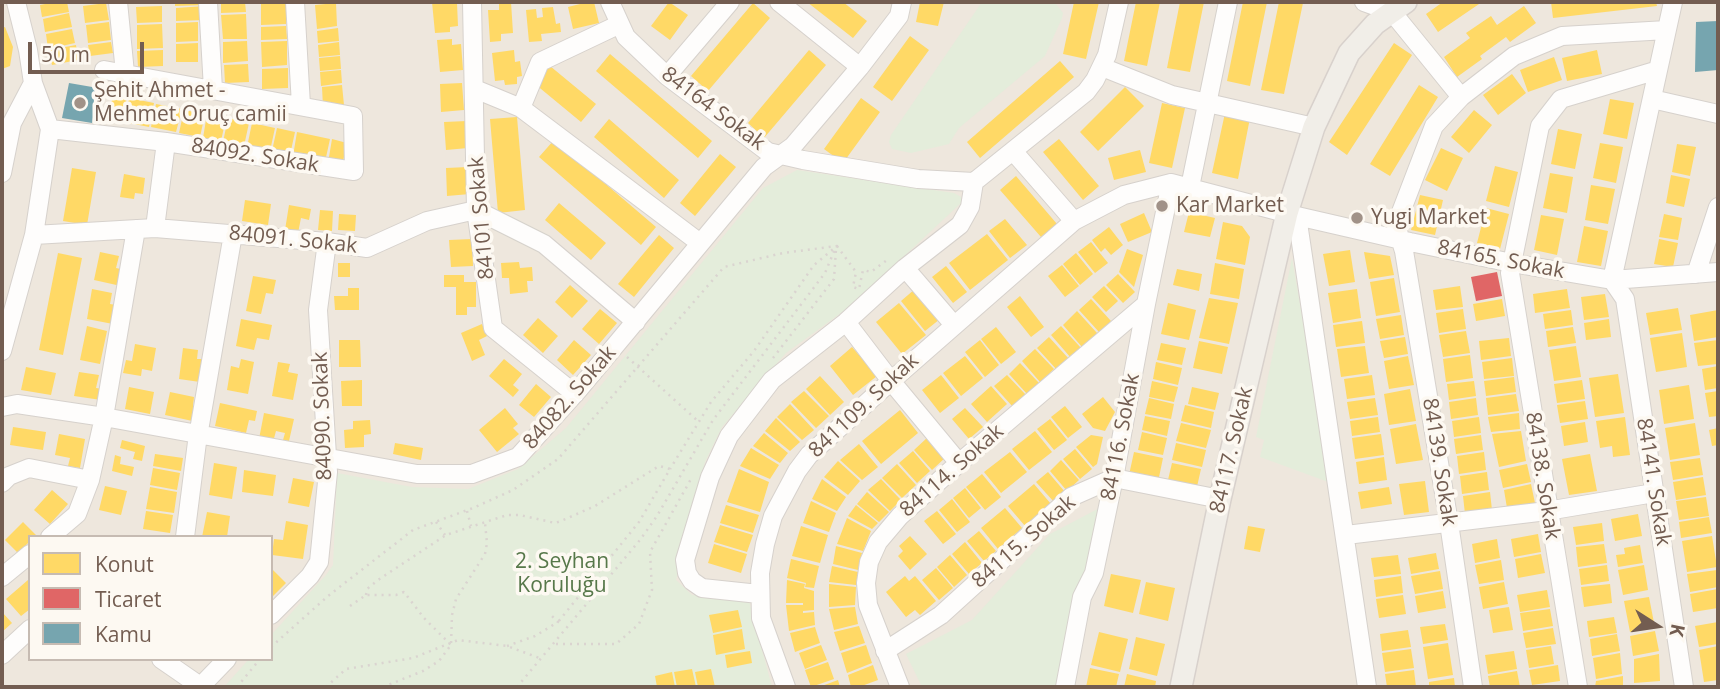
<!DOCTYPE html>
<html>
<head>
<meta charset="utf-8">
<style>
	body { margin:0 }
	#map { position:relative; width:1720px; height:689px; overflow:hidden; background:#f6f4ee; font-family:"Open Sans",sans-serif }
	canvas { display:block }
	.frame { position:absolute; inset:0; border:4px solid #735d51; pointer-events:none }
	.legend { position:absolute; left:28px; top:535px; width:245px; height:126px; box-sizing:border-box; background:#fdf9f2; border:2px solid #c6bbb2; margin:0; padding:9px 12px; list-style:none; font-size:21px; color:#735d51 }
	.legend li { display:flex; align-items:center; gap:14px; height:35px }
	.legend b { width:35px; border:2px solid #c6bbb2 }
	.north { position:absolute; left:1622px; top:591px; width:70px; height:70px; -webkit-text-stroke:5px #fdf9f2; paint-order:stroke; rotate:102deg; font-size:19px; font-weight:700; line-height:28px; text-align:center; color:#735d51 }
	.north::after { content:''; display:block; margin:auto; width:24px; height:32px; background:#735d51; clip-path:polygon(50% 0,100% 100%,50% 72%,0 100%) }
	.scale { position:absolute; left:28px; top:42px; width:116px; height:32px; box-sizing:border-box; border:4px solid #735d51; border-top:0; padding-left:9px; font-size:21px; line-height:24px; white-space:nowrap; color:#735d51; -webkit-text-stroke:5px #fdf9f2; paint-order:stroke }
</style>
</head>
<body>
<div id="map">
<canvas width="1720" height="689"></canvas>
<div class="frame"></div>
<ul class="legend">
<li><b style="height:19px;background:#ffd966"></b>Konut</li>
<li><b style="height:19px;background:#e06666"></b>Ticaret</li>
<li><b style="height:19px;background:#76a5af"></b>Kamu</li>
</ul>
<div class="north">K</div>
<div class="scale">50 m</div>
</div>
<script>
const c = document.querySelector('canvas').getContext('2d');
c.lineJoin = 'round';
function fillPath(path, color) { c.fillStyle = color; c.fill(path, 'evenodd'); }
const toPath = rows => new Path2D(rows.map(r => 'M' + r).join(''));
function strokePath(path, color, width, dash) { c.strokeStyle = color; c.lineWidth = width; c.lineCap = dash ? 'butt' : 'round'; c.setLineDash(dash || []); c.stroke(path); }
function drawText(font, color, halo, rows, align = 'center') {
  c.font = font + ' "Open Sans",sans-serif'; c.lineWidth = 7; c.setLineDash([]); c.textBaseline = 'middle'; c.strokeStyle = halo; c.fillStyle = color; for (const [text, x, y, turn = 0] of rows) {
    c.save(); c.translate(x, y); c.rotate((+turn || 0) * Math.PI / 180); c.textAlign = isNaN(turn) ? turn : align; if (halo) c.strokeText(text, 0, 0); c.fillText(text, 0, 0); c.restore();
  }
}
fillPath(toPath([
	[2,2,1718,2,1718,687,2,687],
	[30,537,271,537,271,659,30,659]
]), '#eee7dd');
fillPath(toPath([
	[982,2,1051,2,1056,4,1063,13,1062,18,1045,56,959,128,949,144,911,153,892,149,889,142,891,135],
	[797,170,954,193,961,197,961,203,852,305,786,353,722,427,705,462,676,580,692,595,748,597,772,687,224,687,249,659,271,659,271,635,326,575,333,565,337,473,412,487,468,489,518,469,566,428,763,188],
	[1292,258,1331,483,1260,457,1264,440,1256,437],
	[1107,504,1068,624,1055,687,922,687,906,654,972,620,1050,534]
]), '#e4eddb');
fillPath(toPath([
	[55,2,67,2,69,12,42,17,40,5],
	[175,2,205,2,205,5,175,6],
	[221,2,245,2,246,12,221,13],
	[261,2,286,2,286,24,261,25],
	[432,2,457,3,458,26,450,27,450,32,435,33],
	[499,2,511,2,513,33,501,34,501,41,490,42,488,10,499,10],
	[588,2,594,2,599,23,573,29,568,7],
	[669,2,688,15,670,40,651,26],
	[807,2,843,2,867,21,853,38],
	[920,2,944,2,938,26,916,22],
	[1074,2,1099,2,1086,59,1063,54],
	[1136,2,1160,2,1147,66,1124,61],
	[1180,2,1204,2,1190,72,1167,68],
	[1243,2,1267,2,1250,86,1227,81],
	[1279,2,1303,3,1284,94,1261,90],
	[1443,2,1482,2,1438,32,1426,14],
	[1551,2,1656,2,1657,6,1553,18],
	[106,3,109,20,85,23,83,6],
	[336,3,337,26,317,29,315,5],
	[753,3,770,18,708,91,691,76],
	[162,6,162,22,137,23,136,7],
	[205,6,205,20,176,21,176,8],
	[1524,6,1536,23,1510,42,1506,37,1480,56,1482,59,1457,77,1444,57,1470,38,1466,33,1491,16,1497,25],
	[553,7,556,24,560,23,561,32,541,34,542,41,529,42,526,10,536,9,537,18,543,17,542,8],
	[69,13,72,27,45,32,43,19],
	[246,14,247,39,223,39,221,15],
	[109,22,111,40,88,43,86,25],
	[198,22,198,41,176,42,176,23],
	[162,24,163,48,137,49,137,25],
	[286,26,287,39,261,40,261,27],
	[5,27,13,47,10,66,2,69,2,28],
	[338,28,339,41,318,43,317,31],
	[72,29,75,43,48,49,46,34],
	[910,36,929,50,892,101,873,87],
	[452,39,452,45,461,44,463,70,440,72,437,40],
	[247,41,248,61,223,63,223,42],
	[287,41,287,65,262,67,261,42],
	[111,42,113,53,90,56,88,45],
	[339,42,340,55,319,57,318,45],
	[198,43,198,62,176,62,176,44],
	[1394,43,1412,55,1347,155,1329,142],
	[76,45,78,60,52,65,49,50],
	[163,50,163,66,138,67,137,51],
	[514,50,515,62,520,61,522,76,517,77,517,84,505,85,504,80,495,81,492,53],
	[809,50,826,65,764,138,748,123],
	[1597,50,1602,74,1567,81,1562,58],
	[610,54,712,141,698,158,596,71],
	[340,56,341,69,320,71,319,58],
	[1554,57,1562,80,1528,92,1520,70],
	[1060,61,1074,77,980,158,967,142],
	[248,64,249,82,225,83,224,65],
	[550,66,596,104,581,122,535,84],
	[288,68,288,88,262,89,262,69],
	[341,70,342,83,321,86,320,72],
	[1512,74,1526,93,1498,115,1483,95],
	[462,83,464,110,441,112,440,84],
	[342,85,344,105,323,107,322,87],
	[1419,85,1438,97,1390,176,1370,164],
	[1125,87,1144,106,1098,151,1080,132],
	[113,95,127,98,122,121,108,118],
	[129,98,154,103,149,127,124,122],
	[861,98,880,112,843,163,824,149],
	[1610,99,1634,103,1627,139,1603,134],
	[1162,103,1185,108,1172,168,1149,163],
	[156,104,182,109,176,132,151,127],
	[184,110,205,114,200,137,179,133],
	[1474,110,1492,125,1469,153,1451,137],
	[1225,113,1250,118,1238,179,1212,173],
	[207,114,226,118,221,141,203,138],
	[517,117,525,210,498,213,490,119],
	[228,118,249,123,244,146,223,142],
	[609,119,679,180,664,198,594,137],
	[467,121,468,148,446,150,444,122],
	[252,123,275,128,270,151,247,147],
	[277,128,295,132,290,155,272,151],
	[1558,129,1582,134,1575,169,1551,164],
	[297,132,330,139,325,162,293,156],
	[332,139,347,143,342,166,328,163],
	[1059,139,1099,186,1083,200,1043,152],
	[554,140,656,227,641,245,539,157],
	[1600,143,1623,147,1616,183,1593,178],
	[1677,144,1696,147,1690,176,1672,172],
	[1441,148,1463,158,1447,191,1425,180],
	[1140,150,1146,172,1114,180,1108,158],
	[720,154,736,167,695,216,680,203],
	[1495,166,1518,172,1509,207,1486,201],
	[468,167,470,194,447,196,446,168],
	[72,168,96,172,87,225,63,221],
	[1550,173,1573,177,1567,213,1543,208],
	[124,174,145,178,143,194,135,193,134,199,120,197],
	[1671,175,1690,179,1684,207,1666,203],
	[1016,176,1057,224,1041,237,1000,190],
	[1591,185,1615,189,1608,224,1585,220],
	[1420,195,1443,200,1435,235,1411,230],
	[245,200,271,204,268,225,242,221],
	[559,203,606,243,591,260,545,220],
	[289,205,311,209,309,220,301,218,298,233,285,230],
	[1486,208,1509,214,1500,249,1477,243],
	[320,210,333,211,332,231,318,230],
	[1189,212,1215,218,1210,237,1184,232],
	[1144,213,1152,232,1128,242,1120,224],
	[339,214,356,215,355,231,338,230],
	[1664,214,1682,218,1678,240,1659,237],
	[1541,215,1564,219,1557,255,1534,250],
	[1005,219,1027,245,1010,258,989,231],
	[1223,222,1242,226,1250,237,1245,265,1216,259],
	[1584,226,1608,231,1601,266,1577,262],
	[1109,227,1123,245,1111,255,1105,248,1101,252,1092,240],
	[987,234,1008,260,970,290,949,263],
	[659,235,674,248,634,297,618,284],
	[472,239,473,266,451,267,449,240],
	[1659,239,1678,243,1673,267,1654,264],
	[1091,242,1108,263,1095,273,1078,252],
	[1127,249,1143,255,1134,287,1119,272],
	[1350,250,1355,282,1329,286,1323,254],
	[100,252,119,256,116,268,125,270,121,286,94,280],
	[1364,252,1390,256,1394,275,1369,279],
	[58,253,82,258,63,355,39,350],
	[1076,253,1093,274,1080,285,1063,264],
	[519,262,520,268,532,267,533,281,527,281,528,292,510,294,509,278,502,278,501,263],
	[338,263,350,263,350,277,338,277],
	[1215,263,1244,269,1239,299,1210,294],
	[1062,265,1079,286,1065,297,1048,276],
	[946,266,967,292,953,303,932,277],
	[1177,269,1202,274,1199,291,1173,285],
	[1118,274,1135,292,1123,303,1106,285],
	[444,275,464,275,464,282,476,282,476,307,467,307,467,315,456,315,456,287,444,287],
	[253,276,276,280,273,294,266,293,261,314,246,311],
	[1394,278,1400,312,1376,316,1370,282],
	[570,285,588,301,572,318,555,302],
	[1104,286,1118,301,1106,312,1092,297],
	[1460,286,1463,307,1436,310,1433,290],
	[348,288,359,288,359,310,335,310,334,296,348,296],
	[92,289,112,293,110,304,116,305,113,324,87,319],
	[915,289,940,319,925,331,901,301],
	[1357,289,1361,318,1333,323,1328,293],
	[1567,289,1570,308,1535,313,1533,294],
	[1605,294,1609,317,1584,320,1581,297],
	[1020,296,1044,327,1031,337,1007,307],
	[1209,298,1238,303,1229,344,1199,338],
	[1091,299,1111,321,1099,332,1079,310],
	[1502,299,1505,316,1476,321,1473,304],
	[899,303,926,335,902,354,876,322],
	[1168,303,1196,310,1189,340,1161,334],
	[1678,308,1682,330,1650,335,1646,313],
	[600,309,617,323,599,344,582,329],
	[1463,309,1466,329,1439,333,1436,313],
	[1571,310,1573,325,1545,329,1543,314],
	[1718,310,1718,337,1694,341,1690,315],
	[1077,311,1097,333,1082,347,1063,325],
	[1401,315,1404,335,1380,339,1376,319],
	[538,318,558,336,543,353,523,335],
	[241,319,272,325,269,340,257,338,254,350,236,346],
	[1609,319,1611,337,1586,340,1584,323],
	[1362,321,1365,343,1336,347,1333,325],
	[482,324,487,336,479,340,485,355,472,361,461,333],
	[87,326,107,331,100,364,80,360],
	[1061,326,1081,348,1071,358,1051,335],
	[996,327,1016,352,1001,364,981,339],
	[1573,327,1576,343,1548,347,1546,331],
	[1466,331,1470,353,1443,357,1439,335],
	[1682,333,1687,367,1656,372,1650,338],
	[1049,337,1069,359,1057,370,1037,348],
	[1405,337,1408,354,1384,358,1380,341],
	[1509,338,1511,356,1481,360,1479,341],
	[339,340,360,340,361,367,339,367],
	[574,340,591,355,573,375,557,360],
	[980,340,999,365,985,377,965,352],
	[1718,340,1718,364,1698,366,1694,343],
	[1199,341,1228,347,1222,374,1193,368],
	[1161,343,1186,348,1182,365,1157,360],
	[135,344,156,348,152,371,142,369,141,376,123,373,126,360,132,361],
	[1365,346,1369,373,1341,377,1337,349],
	[1576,346,1581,377,1554,381,1549,350],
	[852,347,877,376,853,395,830,366],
	[183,348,198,350,197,359,203,359,200,382,179,379],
	[1035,349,1054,369,1040,382,1022,361],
	[1470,355,1473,378,1446,382,1443,359],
	[965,356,983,378,961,396,943,373],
	[1408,356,1414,385,1389,389,1384,361],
	[1512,358,1514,376,1484,379,1482,362],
	[241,359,254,362,248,394,227,390,231,366,239,368],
	[504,359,522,374,513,385,519,390,513,397,489,376],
	[278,362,290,364,288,372,298,374,293,400,272,396],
	[1156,362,1182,368,1178,385,1153,379],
	[1020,363,1039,383,1027,394,1009,374],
	[1718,366,1718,388,1705,390,1702,369],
	[26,367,56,373,51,395,21,390],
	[79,372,99,375,96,388,103,389,101,400,74,396],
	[1618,374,1624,413,1595,417,1589,378],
	[941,375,959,398,940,413,922,390],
	[1007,375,1026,395,1013,407,994,386],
	[1372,375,1375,395,1347,399,1344,379],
	[820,376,844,402,830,415,806,389],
	[1514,377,1516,392,1486,396,1484,381],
	[362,380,362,406,342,406,341,381],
	[1582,380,1585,399,1557,403,1554,384],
	[1152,381,1178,387,1174,402,1149,397],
	[1474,381,1476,396,1449,400,1447,384],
	[536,384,551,397,534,417,519,405],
	[1689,385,1694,419,1664,424,1659,390],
	[991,386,1007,404,987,422,971,404],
	[129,387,154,392,150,414,125,409],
	[1192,387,1219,393,1215,410,1188,404],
	[1410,389,1416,421,1389,425,1384,394],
	[804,391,829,416,816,428,791,402],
	[1718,391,1718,416,1709,417,1705,393],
	[170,392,194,397,193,406,200,408,197,422,165,415],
	[1516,394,1519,411,1488,415,1486,398],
	[1103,397,1115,412,1105,431,1093,428,1082,414],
	[1149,398,1174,404,1171,419,1145,414],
	[1375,398,1378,415,1350,419,1347,402],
	[1476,398,1478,415,1451,419,1449,402],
	[1585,401,1588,419,1560,423,1557,405],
	[220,403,257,411,255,421,249,420,246,433,215,426],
	[790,404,814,430,802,440,777,417],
	[1185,405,1214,412,1211,428,1181,421],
	[1065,406,1082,427,1068,438,1051,417],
	[505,408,518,424,513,428,519,434,497,452,479,430],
	[965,408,983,427,969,439,952,419],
	[900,410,918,433,881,464,862,441],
	[264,413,294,419,289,441,283,440,285,433,276,431,273,442,259,439],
	[1519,413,1520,429,1491,432,1488,417],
	[1145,416,1170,421,1167,436,1142,430],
	[1378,417,1380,432,1352,436,1350,421],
	[1479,417,1481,433,1454,437,1452,421],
	[1625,417,1630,455,1613,457,1612,446,1600,448,1596,421],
	[776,418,800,442,790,451,765,431],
	[1050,419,1067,440,1054,450,1037,429],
	[370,420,371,434,364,435,364,447,345,448,344,430,353,429,353,421],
	[1585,422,1588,442,1564,446,1561,426],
	[1181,423,1211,430,1206,448,1176,441],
	[1695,423,1700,455,1670,460,1665,428],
	[1416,424,1423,460,1396,464,1390,429],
	[13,427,46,432,43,450,10,445],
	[1718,428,1718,445,1712,446,1709,430],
	[1035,431,1052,452,1029,470,1012,449],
	[1521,431,1526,461,1499,467,1492,434],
	[1142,432,1167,438,1163,455,1138,450],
	[764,433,788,453,780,463,753,446],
	[59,434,85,439,80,468,68,466,70,458,55,455],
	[1381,434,1384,455,1355,459,1352,438],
	[1091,435,1103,437,1097,464,1093,467,1076,447],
	[1481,435,1483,450,1456,454,1454,439],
	[928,437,946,457,932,470,914,450],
	[122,440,145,446,142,461,133,459,135,452,120,448],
	[395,443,423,448,421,460,393,454],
	[1176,443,1206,450,1202,467,1172,460],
	[859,444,878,467,862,480,840,460],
	[751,448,779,465,770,479,740,466],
	[1075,449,1092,469,1080,479,1063,459],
	[913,451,930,471,917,483,899,463],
	[1010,452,1027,472,1001,493,984,472],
	[1134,452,1163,458,1158,482,1129,475],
	[1484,452,1486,470,1459,474,1457,456],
	[155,454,183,458,181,471,153,466],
	[1590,454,1597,491,1569,495,1562,459],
	[115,455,121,457,120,464,134,467,132,476,112,471],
	[1384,457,1387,480,1359,484,1356,462],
	[1700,458,1703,475,1673,480,1670,462],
	[1061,460,1079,480,1067,491,1050,471],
	[838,461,860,481,848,495,824,477],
	[214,463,237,467,232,499,209,495],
	[1172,463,1201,469,1196,491,1167,484],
	[897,464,916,485,902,498,882,478],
	[1527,464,1531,482,1503,488,1499,470],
	[153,468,180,473,177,490,150,485],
	[739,469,769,482,760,512,727,502],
	[244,470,276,475,273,496,242,492],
	[1048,472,1065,492,1054,502,1036,482],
	[1487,472,1489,490,1462,494,1460,476],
	[982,474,1001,497,985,510,966,487],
	[1703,477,1706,495,1676,500,1673,482],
	[293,478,314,482,309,507,288,503],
	[822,479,846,497,837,511,812,499],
	[881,479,901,500,890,511,868,490],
	[1425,481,1429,512,1404,515,1399,484],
	[1034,484,1051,504,1025,526,1008,506],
	[1531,484,1535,503,1507,508,1504,490],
	[105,486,127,491,121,515,99,510],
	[150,487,177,492,174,513,146,509],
	[1389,487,1392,504,1361,509,1358,492],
	[965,488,981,508,969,518,953,498],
	[52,490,68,504,50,524,34,510],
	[867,492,889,512,879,522,857,504],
	[1490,492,1492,510,1465,514,1463,496],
	[1706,497,1709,516,1679,520,1676,501],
	[952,499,970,522,957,532,939,510],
	[811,501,836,513,829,532,803,523],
	[726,505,759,515,753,533,720,523],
	[856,505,878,523,872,529,848,516],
	[1005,508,1022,528,998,549,981,528],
	[146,511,173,515,170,533,143,529],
	[937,511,956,534,943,544,924,521],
	[207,512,230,516,227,537,202,537],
	[1638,514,1642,536,1615,541,1611,519],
	[1709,517,1712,533,1681,538,1679,522],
	[847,518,871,531,863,551,837,544],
	[286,521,308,525,303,559,272,555,274,539,283,540],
	[23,522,36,535,30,537,30,541,18,553,5,540],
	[1602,523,1604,541,1576,545,1573,527],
	[720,525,753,535,747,552,714,542],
	[801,526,828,535,820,563,792,556],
	[1248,526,1265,529,1260,552,1244,549],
	[979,531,996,551,984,561,967,541],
	[1538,534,1541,552,1514,557,1511,539],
	[910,536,927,554,910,570,898,556,903,551,899,546],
	[1712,536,1717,567,1687,572,1682,541],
	[1497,539,1500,558,1475,563,1472,544],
	[965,542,982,563,969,574,952,554],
	[714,544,747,554,741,573,708,563],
	[1604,544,1607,563,1578,567,1576,547],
	[1640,545,1643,563,1618,567,1616,555,1625,554,1624,548],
	[836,546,862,553,858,570,833,564],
	[1436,553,1439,569,1411,574,1408,558],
	[1541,554,1545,573,1518,578,1515,559],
	[950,555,967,575,954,587,937,567],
	[1398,555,1401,574,1374,577,1371,558],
	[791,559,819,566,814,588,805,587,806,583,787,578],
	[1501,560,1504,580,1479,584,1475,565],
	[1607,565,1609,581,1581,585,1579,569],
	[1644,565,1648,590,1623,595,1618,570],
	[832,566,858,572,856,585,829,582],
	[271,568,286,583,271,598],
	[936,568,953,588,939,600,922,580],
	[1717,570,1718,587,1690,592,1687,574],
	[1440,571,1443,589,1415,594,1411,576],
	[1111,574,1141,580,1133,613,1104,606],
	[905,576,909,581,915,576,936,601,920,615,915,610,906,617,886,592],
	[1401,576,1403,593,1376,597,1374,580],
	[28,580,30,609,21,616,6,599],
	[787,580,805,584,804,588,814,591,814,610,803,611,803,613,814,612,815,625,789,631,786,605,803,605,803,603,786,603],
	[1146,582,1175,588,1168,621,1139,614],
	[1504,582,1508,604,1483,609,1479,587],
	[829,584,856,587,855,605,829,607],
	[1610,584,1612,603,1584,607,1581,587],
	[1718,589,1718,608,1693,612,1690,594],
	[1547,590,1550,607,1520,612,1517,595],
	[1443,591,1446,608,1418,613,1415,596],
	[1403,595,1406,614,1379,618,1376,599],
	[1649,597,1655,628,1630,632,1624,601],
	[855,607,858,624,834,630,829,609],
	[1509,607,1513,630,1493,633,1489,610],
	[1550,609,1553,626,1523,631,1520,613],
	[738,610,742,627,713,633,709,615],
	[2,612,12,623,2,632],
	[1614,617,1617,633,1589,637,1587,621],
	[1718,622,1718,644,1699,647,1695,626],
	[1445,624,1448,640,1423,644,1420,627],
	[859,626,865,643,840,651,834,632],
	[815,627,820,643,795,652,790,633],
	[1553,628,1556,644,1526,648,1523,633],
	[742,629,745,649,716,655,713,635],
	[1408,630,1411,647,1382,651,1380,634],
	[1655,631,1659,651,1633,656,1630,636],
	[1099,632,1128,639,1120,672,1091,665],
	[1617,634,1620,651,1592,656,1590,639],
	[1136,637,1165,644,1157,676,1129,669],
	[1448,643,1453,675,1428,679,1423,647],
	[821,645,827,660,805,669,799,653],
	[866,645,872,663,847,673,841,653],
	[1551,646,1554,664,1529,668,1526,650],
	[1718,646,1718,680,1704,682,1699,650],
	[1411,649,1414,668,1385,672,1382,653],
	[750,651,752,663,727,668,725,655],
	[1514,651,1517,669,1488,674,1485,655],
	[1620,653,1622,674,1596,679,1593,658],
	[1659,654,1660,681,1634,683,1634,659],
	[828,662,834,679,811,687,805,670],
	[873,665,878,680,859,687,851,687,848,675],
	[1558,665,1560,681,1532,685,1529,670],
	[1090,668,1119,674,1116,687,1086,687],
	[692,669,696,687,677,687,674,672],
	[711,669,715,687,698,687,695,672],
	[1414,670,1416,687,1387,687,1385,674],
	[1517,671,1520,687,1490,687,1488,676],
	[672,672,675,687,657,687,655,676],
	[1127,674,1156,681,1155,687,1124,687],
	[1623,676,1623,687,1595,687,1596,681],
	[1454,678,1455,687,1429,687,1429,682],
	[838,680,840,687,819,687]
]), '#ffd966');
fillPath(toPath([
	[1497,272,1502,296,1476,301,1471,277]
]), '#e06666');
fillPath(toPath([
	[1718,21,1718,70,1695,72,1696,22],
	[69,83,98,88,92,123,62,118]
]), '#76a5af');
const minor = toPath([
	[118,2,125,73],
	[208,2,213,89],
	[295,2,301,105],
	[472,2,476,210,493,328,575,394],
	[610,2,626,37,667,76,768,152,803,160,918,179,974,182],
	[779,2,860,67],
	[1364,2,1392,12,1461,97],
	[1673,2,1612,280,1625,299,1684,687],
	[1102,67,1172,95,1314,127],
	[667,76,730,2],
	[475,89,521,108,700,243],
	[1652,99,1718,114],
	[521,108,540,62,620,24],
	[50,129,166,142,354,171,353,116,104,70],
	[1013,151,1074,221,1124,195,1171,183,1297,216,1410,242,1512,263,1612,280,1718,272],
	[2,173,12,123,33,83],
	[974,182,1086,92,1095,80,1107,55,1119,2],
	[1190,187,1228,2],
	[1297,216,1367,687],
	[155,228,166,142],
	[34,235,155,228,327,242,367,248,427,221,476,210,544,244,636,322],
	[905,268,954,325],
	[1696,274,1718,207],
	[846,322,891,381,959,463],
	[2,351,34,235,50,129,33,83,28,50,16,2],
	[2,407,17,404,104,417,417,474,472,474,518,457,579,389,764,167,793,146,860,67,899,16,902,2],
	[2,483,9,476,29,468,90,480],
	[1346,535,1547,511,1654,493],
	[50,537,77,514,90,480,104,417,136,229],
	[185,537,197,442,233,234],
	[2,577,30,554],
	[759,594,702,588,692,581,687,573,685,560,710,477,729,436,772,380,846,322,905,268,960,225,970,207,974,182],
	[271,615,310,576,319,562,328,472,318,310,327,242],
	[885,651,941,615,1071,497,1114,478,1220,499],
	[2,655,30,629],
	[161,659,200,686],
	[200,687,227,659],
	[786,687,761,618,760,573,765,544,773,516,797,471,809,455,891,381,1074,221],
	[900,687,868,605,866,583,869,562,878,542,900,516,959,463,1146,304],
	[1065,687,1082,597,1094,573,1114,478,1146,304,1171,183],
	[1473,687,1449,523,1404,251,1396,225,1434,126,1461,97,1514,56,1562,36,1667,30],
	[1578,687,1510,273,1540,126,1561,99,1658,70]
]);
const major = toPath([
	[1181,687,1220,499,1287,213,1314,127,1349,53,1375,24,1406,2]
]);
strokePath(minor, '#d6d1cc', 20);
strokePath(major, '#d8d1cc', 24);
strokePath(toPath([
	[837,246,856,272,853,287,859,289,863,270,871,272,887,260,888,261],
	[627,357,699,422],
	[773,358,834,279,836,249],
	[467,511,471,526],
	[436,522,445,535],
	[366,595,367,589,378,580,446,535,507,515,520,515,555,523,561,521,595,506,659,466,670,469,639,522,558,622],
	[350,606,366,595,396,595,404,592,424,618,451,645],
	[556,644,616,644,639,624,652,590,650,552,691,479],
	[507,646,535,636,558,622,549,613],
	[271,647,328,596,413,530,473,508,513,490,558,459,724,267,783,253,837,246,814,265,754,351,711,402,670,469],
	[237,687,260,659],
	[326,687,346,669,413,658,458,640,507,646,542,659],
	[383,687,423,671,439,661,451,645,452,615,456,599,485,554,487,543,485,523],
	[517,687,640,540,657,516,713,420,825,273,835,249]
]), '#dad4d0', 2.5, [2, 5]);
strokePath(minor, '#fefdfc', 18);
strokePath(major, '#f1eee8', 21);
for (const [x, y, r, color] of [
	[80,103,7,"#a19288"],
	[1162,206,7,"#a19288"],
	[1357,218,7,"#a19288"]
]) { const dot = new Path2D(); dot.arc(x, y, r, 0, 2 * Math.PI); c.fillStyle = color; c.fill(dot); strokePath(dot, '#fdf9f2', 2.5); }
drawText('21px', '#735d51', '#fdf9f2', [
	["Şehit Ahmet -",94,91],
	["Mehmet Oruç camii",94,115],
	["Kar Market",1176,206],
	["Yugi Market",1371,218]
], 'left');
drawText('21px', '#735d51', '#fdf9f2', [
	["84164 Sokak",713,109,37],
	["84092. Sokak",255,156,9],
	["84101 Sokak",482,218,-95],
	["84091. Sokak",293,240,6],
	["84165. Sokak",1501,260,11],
	["84082. Sokak",570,398,-49],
	["841109. Sokak",864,406,-43],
	["84090. Sokak",323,416,-92],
	["84116. Sokak",1121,437,-79],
	["84117. Sokak",1232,450,-77],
	["84139. Sokak",1439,462,81],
	["84114. Sokak",952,471,-41],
	["84138. Sokak",1542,476,81],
	["84141. Sokak",1653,482,81],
	["84115. Sokak",1024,542,-41]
]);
drawText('21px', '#57784a', '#fdf9f2', [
	["2. Seyhan",562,562],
	["Koruluğu",562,586]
]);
</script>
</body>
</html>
